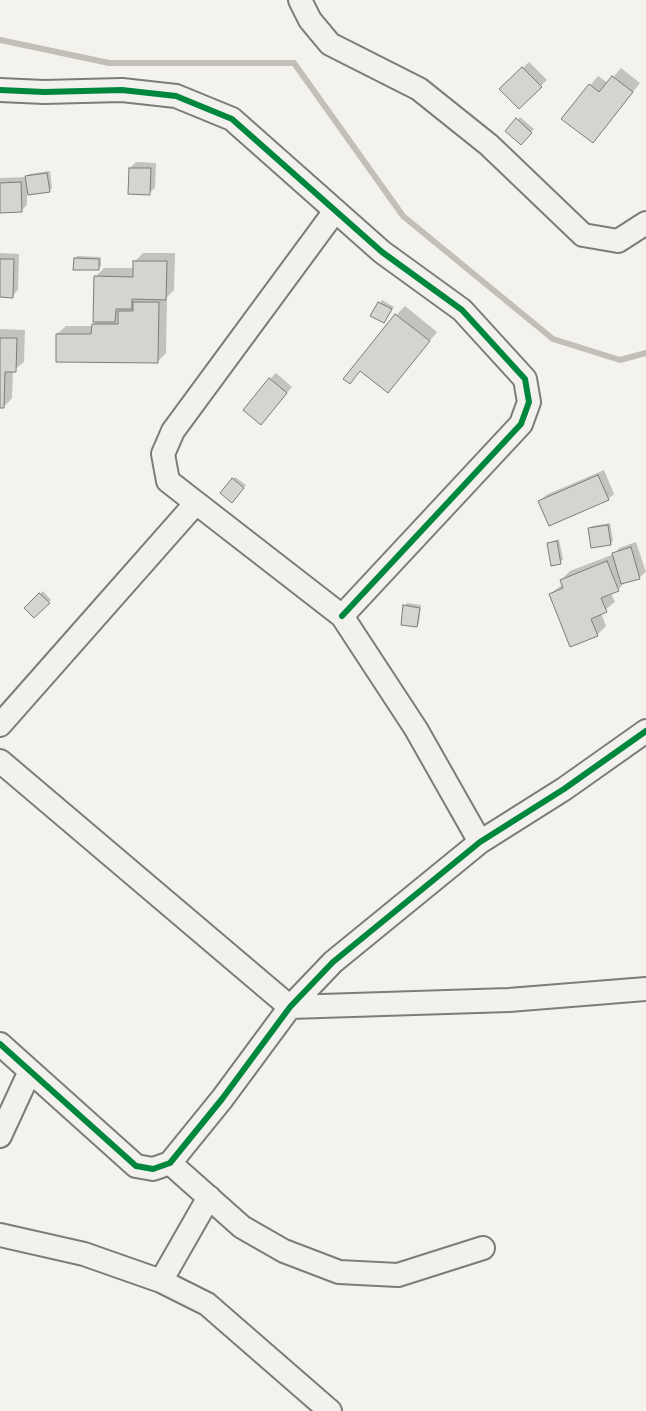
<!DOCTYPE html>
<html>
<head>
<meta charset="utf-8">
<style>
	body { margin:0 }
	canvas { display:block; background:#f4f2ec }
</style>
</head>
<body>
<canvas width="646" height="1411"></canvas>
<script>
const c = document.querySelector('canvas').getContext('2d');
c.lineJoin = 'round';
function fillPath(path, color) { c.fillStyle = color; c.fill(path, 'evenodd'); }
const toPath = rows => new Path2D(rows.map(r => 'M' + r).join(''));
function strokePath(path, color, width, dash) { c.strokeStyle = color; c.lineWidth = width; c.lineCap = dash ? 'butt' : 'round'; c.setLineDash(dash || []); c.stroke(path); }
fillPath(toPath([
	[529,62,547,80,519,107,501,89],
	[621,68,640,83,593,142,563,119,598,76,608,83],
	[520,117,534,129,521,143,507,131],
	[136,162,156,163,155,188,149,193,130,168],
	[50,171,52,188,49,191,27,194,27,205,21,211,0,212,0,178,26,177,29,174],
	[0,253,19,254,18,290,12,296,0,296],
	[143,253,175,253,174,290,167,297,166,353,157,362,57,334,66,326,93,326,97,320,95,277,104,268,134,268,134,262],
	[77,256,101,257,101,266,98,269,75,258],
	[382,300,394,307,384,322,372,315],
	[405,306,437,332,388,392,361,370,358,373,396,315],
	[0,329,25,330,24,362,13,371,12,398,4,407,0,407],
	[276,373,292,387,267,417,270,379],
	[604,470,614,494,608,499,540,501,546,495],
	[235,477,246,485,235,499,233,479],
	[610,523,613,541,610,544,590,528,592,526],
	[559,539,563,560,552,564,548,543],
	[636,542,646,572,640,577,626,581,618,590,611,593,615,602,601,613,606,626,597,635,550,594,563,584,561,580,570,571,614,554,619,548],
	[43,591,51,600,34,616,26,608],
	[407,603,421,605,419,623,417,626,405,606]
]), '#0003');
strokePath(toPath([
	[0,40,109,63,294,63,403,216,553,339,620,360,646,353]
]), '#c2bfb8', 6);
const building = toPath([
	[522,67,542,87,519,109,499,89,522,67],
	[612,76,633,92,593,143,561,119,589,84,599,92,612,76],
	[516,118,532,133,521,145,505,131,516,118],
	[129,168,151,168,150,195,128,194,129,168],
	[47,173,50,192,28,195,25,176,47,173],
	[21,182,22,212,0,213,0,183,21,182],
	[74,258,99,259,99,270,73,270,74,258],
	[0,259,14,259,13,298,0,297,0,259],
	[133,261,167,261,166,300,132,299,132,309,116,309,115,322,93,322,94,276,133,277,133,261],
	[133,302,159,302,158,363,56,362,56,334,91,334,92,324,118,324,118,311,133,311,133,302],
	[378,302,392,309,384,323,370,316,378,302],
	[395,314,430,341,388,393,360,371,350,384,343,379,395,314],
	[0,338,17,338,16,372,5,372,4,408,0,408,0,338],
	[269,378,287,393,261,425,243,410,269,378],
	[598,475,609,500,549,526,538,501,598,475],
	[232,478,244,488,232,503,220,493,232,478],
	[608,525,611,545,591,548,588,528,608,525],
	[557,541,561,564,551,566,547,543,557,541],
	[631,547,640,579,621,584,612,553,631,547],
	[607,561,619,591,601,598,607,612,591,619,598,636,570,647,549,594,563,588,560,580,607,561],
	[39,593,50,603,34,618,24,608,39,593],
	[403,605,420,608,417,627,401,625,403,605]
]);
fillPath(building, '#d5d4d0');
strokePath(building, '#7d7c7a', 1);
const street = toPath([
	[300,0,310,20,330,44,419,89,489,145,583,235,618,241,646,223],
	[0,90,44,92,122,90,176,96,232,119,382,252,462,310,525,379,529,402,521,424,342,616],
	[335,211,173,431,163,454,168,481,342,616,416,729,480,842],
	[0,725,196,503],
	[0,761,290,1007,509,1000,646,989],
	[0,1044,136,1166,153,1169,170,1163,222,1099,290,1007,333,962,480,842,564,789,646,731],
	[0,1136,30,1071],
	[170,1163,242,1227,284,1251,339,1272,398,1275,483,1248],
	[0,1235,84,1254,161,1281,207,1304,330,1411],
	[161,1281,209,1197]
]);
strokePath(street, '#7d7c7a', 26);
strokePath(street, '#f2f1ed', 22);
strokePath(toPath([
	[0,90,44,92,122,90,176,96,232,119,382,252,462,310,525,379,529,402,521,424,342,616],
	[0,1044,136,1166,153,1169,170,1163,222,1099,290,1007,333,962,480,842,564,789,646,731]
]), '#00873e', 6);
</script>
</body>
</html>
